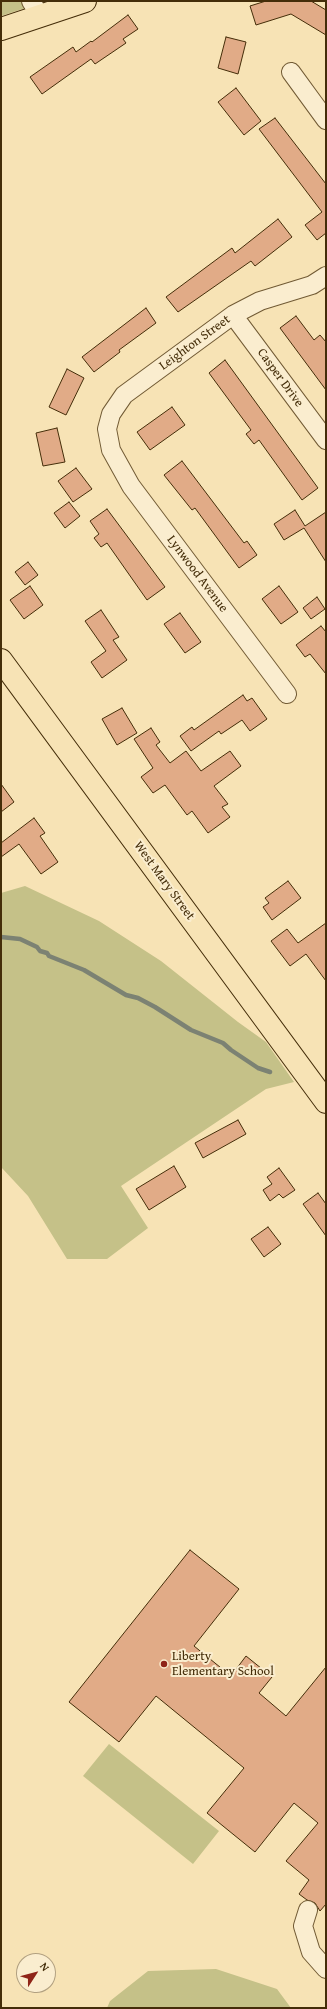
<!DOCTYPE html>
<html>
<head>
<meta charset="utf-8">
<style>
	body { margin:0 }
	#map { position:relative; width:327px; height:2009px; overflow:hidden; background:#f7e3b5; font-family:"Gentium Book Plus",serif }
	canvas { display:block }
	.frame { position:absolute; inset:0; border:2px solid #442d09; pointer-events:none }
	.north { position:absolute; left:16px; top:1953px; width:40px; height:40px; box-sizing:border-box; background:#faedcf; border:1px solid #b1a080; border-radius:50%; rotate:54deg; font-size:11px; font-weight:700; line-height:16px; text-align:center; color:#442d09 }
	.north::after { content:''; display:block; margin:auto; width:14px; height:18px; background:#8f2418; clip-path:polygon(50% 0,100% 100%,50% 72%,0 100%) }
</style>
</head>
<body>
<div id="map">
<canvas width="327" height="2009"></canvas>
<div class="frame"></div>
<div class="north">N</div>
</div>
<script>
const c = document.querySelector('canvas').getContext('2d');
c.lineJoin = 'round';
function fillPath(path, color) { c.fillStyle = color; c.fill(path, 'evenodd'); }
const toPath = rows => new Path2D(rows.map(r => 'M' + r).join(''));
function strokePath(path, color, width, dash) { c.strokeStyle = color; c.lineWidth = width; c.lineCap = dash ? 'butt' : 'round'; c.setLineDash(dash || []); c.stroke(path); }
function drawText(font, color, halo, rows, align = 'center') {
  c.font = font + ' "Gentium Book Plus",serif'; c.lineWidth = 4; c.setLineDash([]); c.textBaseline = 'middle'; c.strokeStyle = halo; c.fillStyle = color; for (const [text, x, y, turn = 0] of rows) {
    c.save(); c.translate(x, y); c.rotate((+turn || 0) * Math.PI / 180); c.textAlign = isNaN(turn) ? turn : align; if (halo) c.strokeText(text, 0, 0); c.fillText(text, 0, 0); c.restore();
  }
}
fillPath(toPath([
	[1,1,47,1,1,16],
	[25,886,99,921,161,961,238,1022,266,1042,294,1082,266,1089,121,1186,148,1228,107,1259,67,1259,28,1196,1,1167,1,893],
	[109,1744,219,1831,193,1864,83,1776],
	[216,1969,277,1989,291,2008,107,2008,110,2001,148,1971]
]), '#c5c188');
strokePath(toPath([
	[1,937,20,939,37,947,40,951,47,953,49,956,84,970,126,995,138,998,155,1007,191,1030,223,1043,231,1050,258,1068,270,1072]
]), '#7c8273', 4.5);
const building = toPath([
	[266,1,311,1,326,10,326,35,291,14,256,25,250,6,266,1],
	[128,15,138,29,123,39,126,43,95,64,91,59,42,94,30,77,73,47,76,52,91,41,92,42,128,15],
	[226,37,246,42,238,74,218,68,226,37],
	[236,88,261,121,244,135,218,102,236,88],
	[275,118,326,184,326,233,317,240,305,225,322,212,259,129,275,118],
	[278,219,292,237,255,266,251,261,178,312,166,297,232,248,235,253,278,219],
	[146,308,156,323,119,350,120,352,94,372,82,357,146,308],
	[296,316,314,340,320,335,326,342,326,390,280,328,296,316],
	[225,360,318,488,302,500,259,440,254,444,246,434,251,430,209,373,225,360],
	[67,369,84,378,66,415,49,407,67,369],
	[172,407,185,425,150,450,137,432,172,407],
	[57,428,65,462,43,466,36,433,57,428],
	[182,461,244,543,247,541,257,555,239,568,195,508,192,510,164,475,182,461],
	[76,468,92,489,73,502,58,481,76,468],
	[69,502,80,516,65,528,54,513,69,502],
	[107,509,165,587,147,600,107,543,101,547,94,538,99,534,90,521,107,509],
	[295,510,305,526,326,512,326,562,304,528,284,540,274,524,295,510],
	[28,562,38,575,25,585,15,572,28,562],
	[30,586,43,605,24,619,10,600,30,586],
	[279,586,298,612,281,624,262,599,279,586],
	[317,597,325,609,311,619,303,608,317,597],
	[101,610,119,637,113,640,127,660,102,678,91,662,106,651,85,621,101,610],
	[180,613,201,642,185,653,164,624,180,613],
	[321,626,326,632,326,674,310,654,305,657,296,645,321,626],
	[243,695,247,701,252,698,267,719,250,731,242,720,221,734,219,731,191,751,180,736,192,727,194,730,243,695],
	[122,708,137,733,117,745,102,719,122,708],
	[151,728,160,742,156,745,170,763,186,751,201,771,230,751,241,766,214,786,228,804,222,807,230,817,208,833,192,811,187,815,165,785,153,793,141,777,153,768,134,739,151,728],
	[1,784,14,802,1,812,1,784],
	[34,818,45,833,40,836,58,862,41,874,19,844,1,857,1,843,34,818],
	[288,881,301,898,272,920,263,907,269,903,265,898,288,881],
	[326,923,326,981,306,954,290,966,271,941,287,929,298,943,326,923],
	[238,1120,246,1134,203,1158,195,1143,238,1120],
	[174,1166,186,1187,149,1210,136,1189,174,1166],
	[279,1168,295,1190,283,1198,279,1194,270,1201,263,1190,272,1184,267,1177,279,1168],
	[318,1193,326,1204,326,1236,303,1204,318,1193],
	[268,1227,281,1244,264,1257,251,1239,268,1227],
	[190,1550,239,1589,194,1646,231,1676,246,1656,272,1677,259,1693,286,1716,326,1667,326,1904,320,1911,315,1903,307,1900,299,1894,309,1880,286,1861,318,1823,294,1803,255,1852,207,1813,244,1768,156,1696,119,1742,69,1702,190,1550]
]);
fillPath(building, '#e1ab87');
strokePath(building, '#442d09', 1);
const minor = toPath([
	[31,1,40,16],
	[291,72,326,120],
	[233,315,326,440],
	[287,694,131,486,111,450,107,429,111,414,124,395,233,315,260,301,312,285,326,276],
	[308,1910,303,1926,311,1952,326,1969]
]);
const major = toPath([
	[1,29,85,1],
	[1,660,326,1102]
]);
strokePath(minor, '#715a34', 20);
strokePath(major, '#442d09', 24);
strokePath(minor, '#faedcf', 18);
strokePath(major, '#f7e3b5', 22);
for (const [x, y, r, color] of [
	[164,1664,4,"#8f2418"]
]) { const dot = new Path2D(); dot.arc(x, y, r, 0, 2 * Math.PI); c.fillStyle = color; c.fill(dot); strokePath(dot, '#faedcf', 1.5); }
drawText('13px', '#442d09', '#faedcf', [
	["Leighton Street",195,343,-36],
	["Casper Drive",280,378,54],
	["Lynwood Avenue",197,574,53],
	["West Mary Street",164,881,54]
]);
drawText('13px', '#442d09', '#faedcf', [
	["Liberty",172,1657],
	["Elementary School",172,1672]
], 'left');
</script>
</body>
</html>
